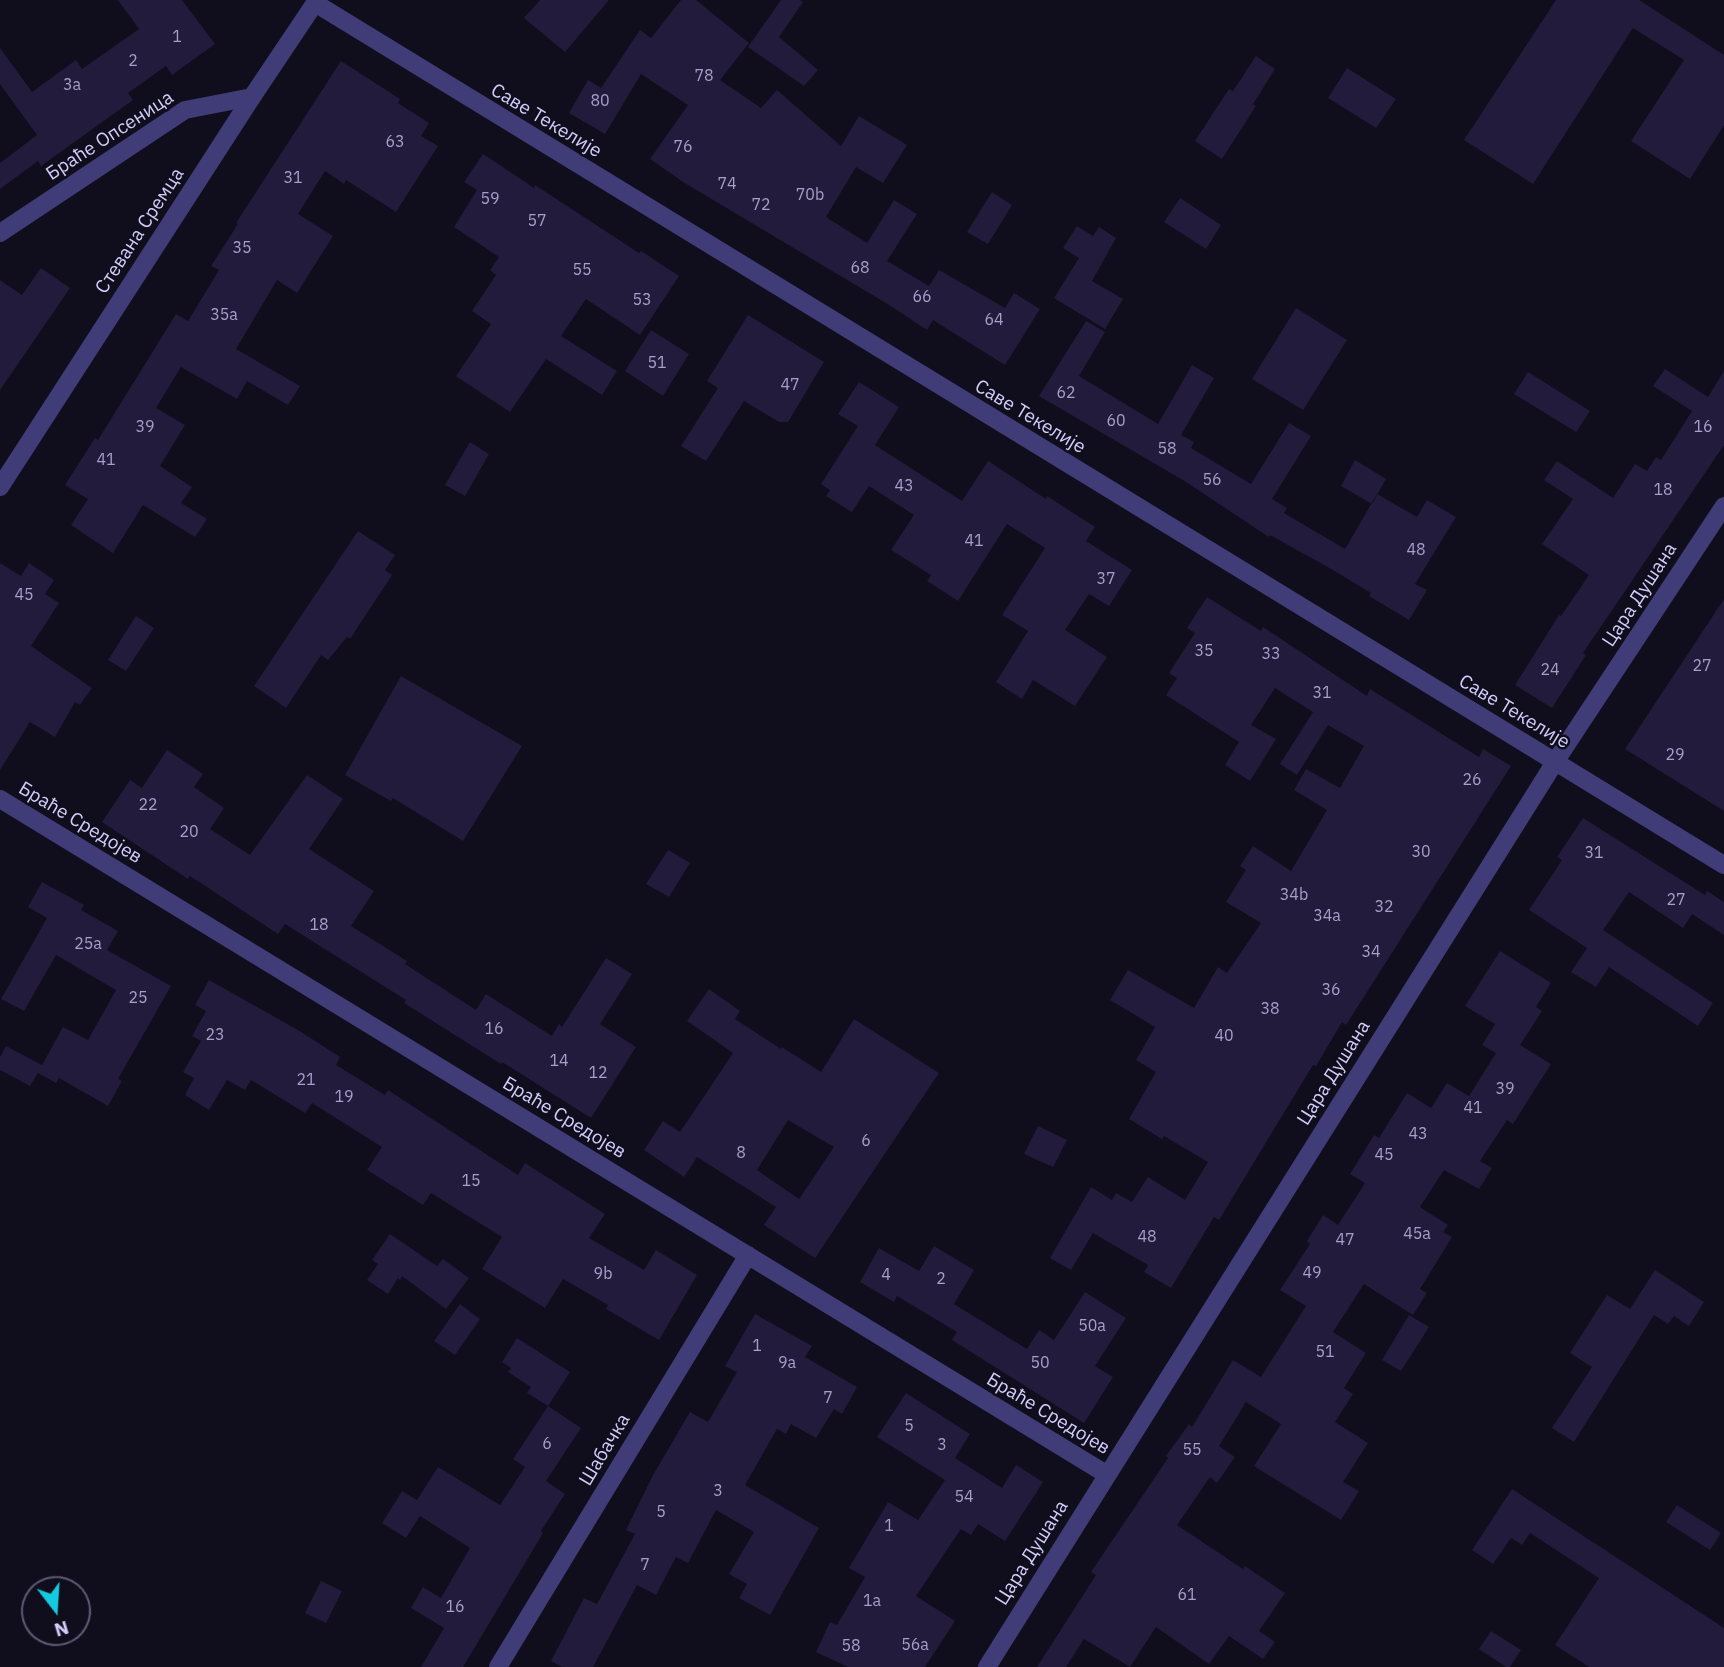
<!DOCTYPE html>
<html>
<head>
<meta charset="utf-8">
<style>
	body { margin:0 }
	#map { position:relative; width:1724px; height:1667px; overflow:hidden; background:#100d1c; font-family:"IBM Plex Sans",sans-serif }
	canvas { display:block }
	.north { position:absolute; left:21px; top:1576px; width:70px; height:70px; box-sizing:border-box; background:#100d1c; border:2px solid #5e5a75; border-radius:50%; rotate:163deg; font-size:19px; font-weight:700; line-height:28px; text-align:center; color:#d2cdfb }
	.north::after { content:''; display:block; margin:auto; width:24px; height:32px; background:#13cae0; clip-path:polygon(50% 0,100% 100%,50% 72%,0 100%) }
</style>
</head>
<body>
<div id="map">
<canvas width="1724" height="1667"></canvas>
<div class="north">N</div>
</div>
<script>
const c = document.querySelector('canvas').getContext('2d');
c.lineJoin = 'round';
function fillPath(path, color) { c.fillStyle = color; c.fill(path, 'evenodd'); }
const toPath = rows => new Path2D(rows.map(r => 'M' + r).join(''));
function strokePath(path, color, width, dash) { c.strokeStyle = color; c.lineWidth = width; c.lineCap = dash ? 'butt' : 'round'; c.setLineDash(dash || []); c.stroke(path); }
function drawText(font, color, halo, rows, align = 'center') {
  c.font = font + ' "IBM Plex Sans",sans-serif'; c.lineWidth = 5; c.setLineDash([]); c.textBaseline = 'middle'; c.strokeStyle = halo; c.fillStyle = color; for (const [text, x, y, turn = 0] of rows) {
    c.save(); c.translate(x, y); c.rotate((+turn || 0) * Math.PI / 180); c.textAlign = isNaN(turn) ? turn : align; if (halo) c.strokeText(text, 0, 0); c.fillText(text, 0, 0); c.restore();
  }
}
fillPath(toPath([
	[118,0,182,0,215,44,172,75,166,66,128,93,133,100,41,166,38,161,0,189,0,163,37,135,0,84,0,48,32,92,76,60,82,69,139,29],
	[540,0,609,0,565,52,524,18],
	[681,0,696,0,749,43,720,80,761,108,777,90,841,146,859,116,907,145,883,183,856,167,826,217,867,243,894,200,917,214,887,261,929,286,939,270,1005,308,1014,293,1040,309,1005,365,933,320,927,330,891,306,683,182,650,159,688,105,641,74,605,134,569,113,588,80,601,88,640,30,651,38],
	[781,0,800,0,803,2,779,37,818,70,804,86,748,47],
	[1556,0,1639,0,1724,55,1724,125,1690,179,1631,141,1684,60,1633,28,1533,184,1464,140],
	[1256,56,1275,69,1253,104,1256,106,1222,159,1195,141,1229,89,1233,91],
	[341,61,400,99,398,103,429,123,421,136,438,146,396,212,346,180,344,184,325,171,298,214,333,236,297,293,277,280,236,349,300,386,288,405,247,381,237,399,181,367,156,408,185,425,160,466,192,487,181,503,207,519,195,537,143,505,113,553,71,525,88,499,65,485,95,438,98,440,176,314,188,321,219,270,211,266,238,224,236,223],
	[1347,68,1396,99,1376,128,1328,98],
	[483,154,534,188,535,185,639,253,641,251,679,276,640,335,586,299,561,336,617,371,602,395,546,359,510,412,456,376,491,324,472,311,496,275,490,270,499,257,454,227,477,190,464,182],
	[992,192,1012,205,988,244,967,232],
	[1180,198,1221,225,1206,249,1164,222],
	[1077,226,1093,236,1099,227,1116,238,1092,281,1123,299,1105,329,1054,298,1079,258,1063,248],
	[41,268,70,288,0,390,0,280,22,295],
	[1296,308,1347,340,1303,410,1252,379],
	[748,315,824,362,788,422,779,422,744,401,706,461,681,446,718,388,707,381],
	[1086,321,1105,332,1079,376,1158,424,1192,365,1214,378,1181,435,1194,442,1191,448,1251,484,1289,423,1311,436,1272,499,1287,508,1284,513,1345,549,1377,494,1417,517,1427,500,1456,517,1415,584,1427,590,1409,620,1369,596,1371,593,1333,570,1270,535,1269,537,1186,482,1039,396],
	[651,330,689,354,663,396,625,371],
	[1665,369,1708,397,1724,371,1724,445,1583,653,1586,655,1552,708,1515,685,1559,615,1561,616,1589,575,1542,544,1573,499,1544,480,1557,461,1613,498,1635,464,1647,471,1656,457,1661,460,1692,411,1653,386],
	[1528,372,1590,411,1576,432,1514,394],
	[859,382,899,407,875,445,962,501,988,461,1046,499,1047,496,1095,527,1086,541,1132,570,1109,606,1089,594,1065,630,1107,657,1075,706,1033,680,1022,699,996,682,1028,631,1002,615,1045,548,1007,524,958,601,927,581,931,575,891,550,914,515,869,486,852,512,826,496,830,490,821,484,858,426,838,414],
	[470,442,489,454,465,496,445,485],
	[1355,460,1386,479,1372,504,1341,486],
	[358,531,395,555,385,570,392,575,350,639,347,637,328,660,321,655,286,708,254,686],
	[0,563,21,576,29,563,54,580,45,594,59,603,31,646,92,688,80,705,75,702,55,737,30,722,0,770],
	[1207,597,1261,631,1263,627,1367,696,1370,689,1479,757,1483,749,1511,766,1346,1025,1342,1022,1316,1066,1313,1065,1219,1220,1214,1217,1171,1288,1144,1272,1148,1265,1093,1233,1071,1270,1050,1258,1091,1187,1112,1200,1116,1193,1132,1202,1148,1177,1185,1200,1208,1162,1164,1136,1162,1139,1129,1119,1156,1072,1136,1060,1155,1027,1110,1000,1128,970,1194,1008,1218,967,1227,973,1261,923,1226,902,1246,870,1240,866,1253,846,1291,871,1327,810,1294,790,1306,769,1340,788,1364,746,1328,725,1297,775,1280,764,1313,712,1275,688,1251,725,1276,739,1250,781,1225,765,1239,742,1166,695,1177,678,1169,673,1195,633,1187,628],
	[1724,599,1724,811,1625,749],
	[136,616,154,628,126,671,108,660],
	[401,676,522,746,463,841,393,798,391,801,345,775],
	[167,750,203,774,194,787,224,808,210,829,250,855,307,775,343,799,309,849,374,891,351,926,407,961,405,964,476,1010,486,994,552,1036,559,1024,562,1027,606,958,632,974,600,1024,636,1047,591,1118,502,1062,501,1064,431,1020,404,1003,406,1000,285,924,278,934,190,876,188,879,102,822,130,780,142,788],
	[1583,818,1705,895,1707,891,1724,902,1724,935,1692,914,1683,928,1629,892,1603,930,1713,1003,1698,1026,1609,967,1596,987,1571,972,1587,948,1529,910,1562,860,1557,857],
	[668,850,690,863,669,897,646,884],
	[42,882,84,905,81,910,118,931,107,950,171,986,118,1079,122,1081,108,1106,59,1078,56,1083,38,1073,30,1086,0,1070,0,1057,6,1046,42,1065,63,1027,88,1040,116,990,56,955,24,1011,1,999,47,918,28,907],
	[1500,951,1551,983,1536,1007,1542,1011,1520,1045,1551,1064,1513,1124,1507,1120,1480,1161,1492,1168,1479,1189,1444,1170,1420,1207,1448,1225,1443,1232,1452,1237,1420,1289,1427,1293,1413,1315,1364,1284,1333,1332,1366,1353,1344,1388,1353,1394,1335,1422,1368,1443,1343,1482,1359,1491,1341,1520,1254,1466,1281,1424,1246,1402,1219,1446,1235,1457,1217,1483,1210,1477,1177,1525,1243,1569,1245,1566,1285,1593,1259,1631,1275,1642,1263,1659,1229,1636,1209,1664,1156,1627,1130,1667,1084,1639,1066,1667,1037,1667,1096,1575,1091,1572,1168,1458,1166,1456,1189,1424,1192,1427,1233,1360,1261,1377,1306,1306,1280,1290,1310,1244,1307,1241,1323,1215,1338,1225,1365,1183,1350,1174,1374,1135,1379,1138,1407,1093,1431,1108,1447,1083,1469,1096,1496,1053,1482,1045,1495,1024,1465,1006],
	[209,980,298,1030,340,1057,336,1065,385,1095,388,1090,518,1175,525,1163,605,1214,589,1238,644,1270,656,1250,697,1275,659,1340,606,1309,608,1305,563,1279,545,1308,482,1269,502,1237,431,1193,423,1205,367,1170,382,1147,312,1103,305,1113,251,1080,245,1090,227,1080,209,1110,185,1095,194,1078,183,1072,201,1041,192,1036,206,1011,195,1005],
	[709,989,740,1011,735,1019,781,1049,782,1047,821,1072,854,1019,939,1073,815,1258,764,1225,776,1207,697,1157,684,1177,644,1150,663,1121,680,1132,733,1053,687,1021],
	[788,1120,834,1147,799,1199,757,1170],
	[1038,1126,1067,1140,1053,1167,1024,1154],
	[390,1234,437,1266,443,1259,469,1278,446,1309,402,1276,400,1280,398,1278,388,1294,367,1280,378,1264,372,1260],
	[934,1246,974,1270,954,1304,1027,1349,1039,1330,1054,1340,1085,1292,1126,1318,1095,1366,1113,1377,1084,1423,952,1340,957,1332,897,1296,894,1302,860,1282,879,1248,919,1271],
	[1655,1270,1704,1302,1689,1326,1674,1316,1668,1324,1654,1315,1574,1442,1552,1428,1592,1367,1570,1353,1607,1295,1630,1309],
	[460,1304,480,1319,455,1355,434,1341],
	[755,1314,812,1346,805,1357,857,1387,842,1414,834,1409,816,1438,791,1424,786,1434,777,1429,745,1485,819,1528,770,1615,739,1598,747,1584,729,1574,754,1532,716,1510,688,1563,676,1557,656,1595,637,1585,593,1667,562,1667,551,1661,584,1598,597,1604,635,1534,626,1530,653,1475,690,1412,708,1422,737,1372,725,1366],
	[1409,1315,1429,1327,1401,1371,1382,1360],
	[517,1338,570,1372,548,1406,527,1393,531,1387,508,1372,511,1368,502,1362],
	[906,1393,970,1434,955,1458,1002,1488,1016,1465,1043,1482,1005,1541,978,1524,971,1535,961,1529,916,1596,955,1621,925,1667,848,1667,816,1652,830,1622,837,1625,865,1577,849,1568,888,1502,918,1520,945,1480,877,1437],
	[548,1406,581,1428,546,1481,565,1494,541,1531,543,1533,463,1667,421,1667,444,1628,411,1608,423,1587,441,1598,470,1548,420,1516,406,1538,382,1523,402,1491,417,1500,438,1467,500,1505,525,1467,513,1459],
	[1512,1489,1724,1628,1724,1667,1589,1667,1555,1645,1599,1578,1530,1533,1522,1545,1511,1538,1493,1564,1472,1550],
	[1677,1505,1721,1533,1710,1550,1666,1522],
	[321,1581,342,1591,326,1623,305,1613],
	[1491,1631,1521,1650,1510,1667,1506,1667,1479,1649]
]), '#221b3b');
strokePath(toPath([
	[315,3,1724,865],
	[0,233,185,110,252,97],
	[0,799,1106,1474],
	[498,1667,748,1255],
	[987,1667,1555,762,1724,506]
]), '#3f3c77', 18);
strokePath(toPath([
	[0,487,252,97,317,0]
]), '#3f3c77', 18);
drawText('16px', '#a6a0cb', null, [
	["1",177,37],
	["2",133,61],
	["78",704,76],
	["3a",72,85],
	["80",600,101],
	["63",395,142],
	["76",683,147],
	["31",293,178],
	["74",727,184],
	["70b",810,195],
	["59",490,199],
	["72",761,205],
	["57",537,221],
	["35",242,248],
	["68",860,268],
	["55",582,270],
	["66",922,297],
	["53",642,300],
	["35a",224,315],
	["64",994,320],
	["51",657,363],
	["47",790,385],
	["62",1066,393],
	["60",1116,421],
	["39",145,427],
	["16",1703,427],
	["58",1167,449],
	["41",106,460],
	["56",1212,480],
	["43",904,486],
	["18",1663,490],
	["41",974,541],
	["48",1416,550],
	["37",1106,579],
	["45",24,595],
	["35",1204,651],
	["33",1271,654],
	["27",1702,666],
	["24",1550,670],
	["31",1322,693],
	["29",1675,755],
	["26",1472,780],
	["22",148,805],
	["20",189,832],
	["30",1421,852],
	["31",1594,853],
	["34b",1294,895],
	["27",1676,900],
	["32",1384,907],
	["34a",1327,916],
	["18",319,925],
	["25a",88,944],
	["34",1371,952],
	["36",1331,990],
	["25",138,998],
	["38",1270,1009],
	["16",494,1029],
	["23",215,1035],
	["40",1224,1036],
	["14",559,1061],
	["12",598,1073],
	["21",306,1080],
	["39",1505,1089],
	["19",344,1097],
	["41",1473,1108],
	["43",1418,1134],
	["6",866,1141],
	["8",741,1153],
	["45",1384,1155],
	["15",471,1181],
	["45a",1417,1234],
	["48",1147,1237],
	["47",1345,1240],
	["49",1312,1273],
	["9b",603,1274],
	["4",886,1275],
	["2",941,1279],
	["50a",1092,1326],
	["1",757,1346],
	["51",1325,1352],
	["9a",787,1363],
	["50",1040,1363],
	["7",828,1398],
	["5",909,1426],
	["6",547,1444],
	["3",942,1445],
	["55",1192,1450],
	["3",718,1491],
	["54",964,1497],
	["5",661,1512],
	["1",889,1526],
	["7",645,1565],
	["61",1187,1595],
	["1a",872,1601],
	["16",455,1607],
	["56a",915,1645],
	["58",851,1646]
]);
drawText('19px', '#d2cdfb', '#100d1c', [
	["Саве Текелије",546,121,31],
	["Браће Опсеница",110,136,-33],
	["Стевана Сремца",140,231,-57],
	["Саве Текелије",1030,417,31],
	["Цара Душана",1640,595,-57],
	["Саве Текелије",1514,712,31],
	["Браће Средојев",80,823,31],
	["Цара Душана",1334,1073,-58],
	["Браће Средојев",564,1118,31],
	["Браће Средојев",1048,1414,31],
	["Шабачка",605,1450,-59],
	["Цара Душана",1032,1553,-58]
]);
</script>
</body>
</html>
